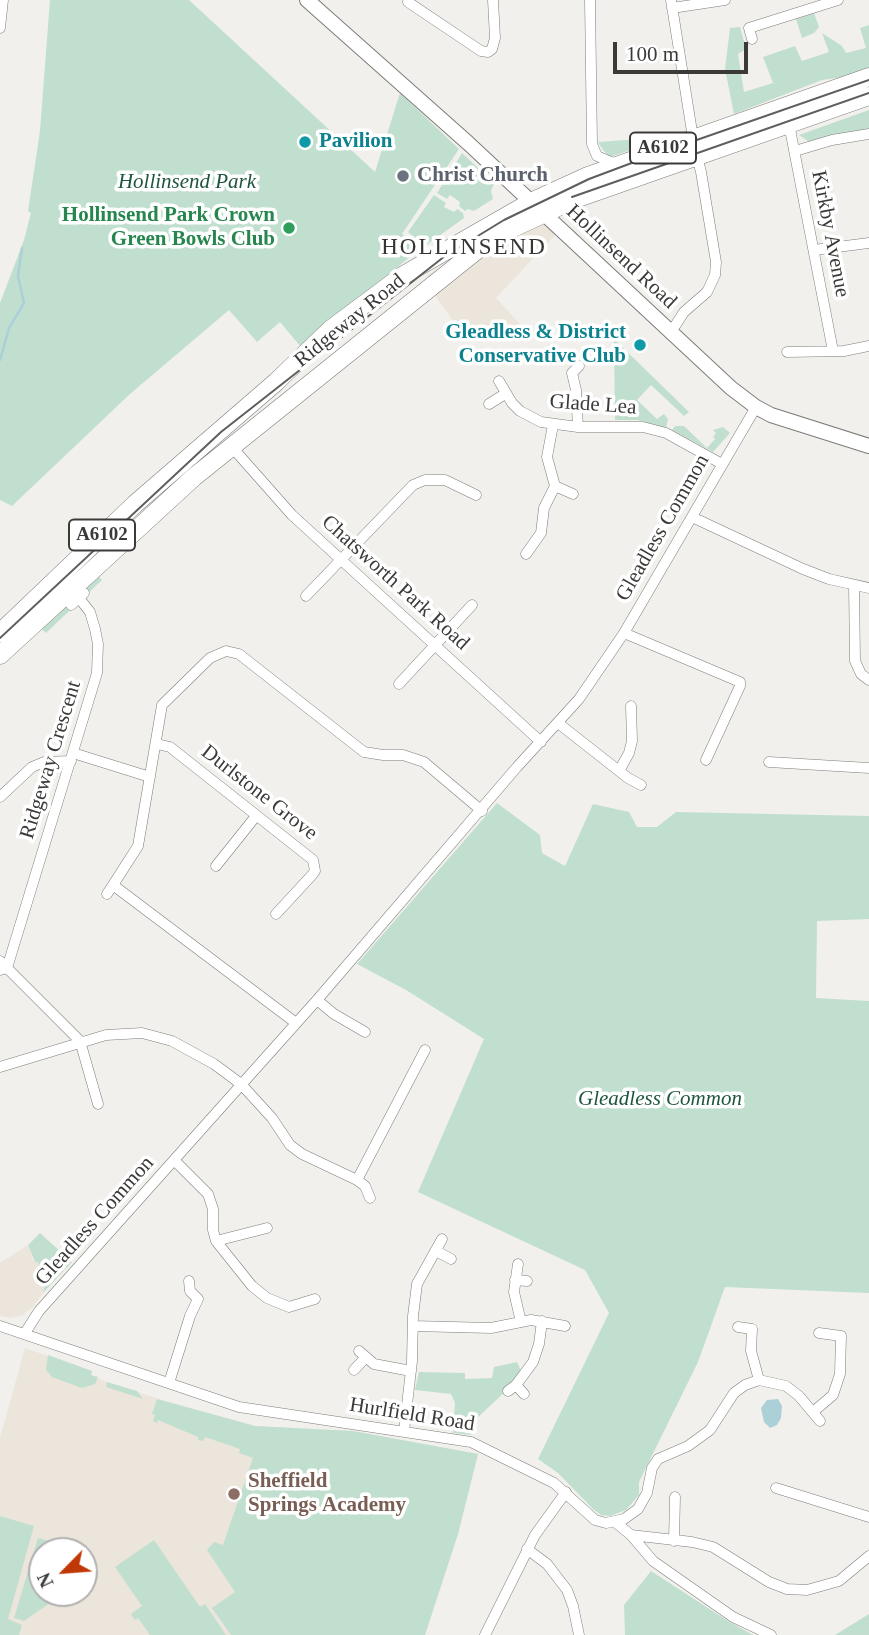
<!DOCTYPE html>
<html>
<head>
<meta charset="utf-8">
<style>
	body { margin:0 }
	#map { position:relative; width:869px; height:1635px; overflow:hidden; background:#f2f0ec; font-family:Georgia,serif }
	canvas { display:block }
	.north { position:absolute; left:28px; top:1537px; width:70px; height:70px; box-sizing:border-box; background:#fff; border:2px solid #b1b0b0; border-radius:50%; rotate:245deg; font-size:19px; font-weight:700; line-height:28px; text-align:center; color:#3b3a39 }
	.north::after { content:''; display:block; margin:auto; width:24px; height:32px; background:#c03806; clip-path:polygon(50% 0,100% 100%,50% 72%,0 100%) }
	.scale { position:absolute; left:613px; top:42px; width:135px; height:32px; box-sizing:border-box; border:4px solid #3b3a39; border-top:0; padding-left:9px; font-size:21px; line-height:24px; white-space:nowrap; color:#3b3a39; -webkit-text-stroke:5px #fff; paint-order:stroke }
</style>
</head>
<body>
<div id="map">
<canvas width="869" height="1635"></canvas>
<div class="north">N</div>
<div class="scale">100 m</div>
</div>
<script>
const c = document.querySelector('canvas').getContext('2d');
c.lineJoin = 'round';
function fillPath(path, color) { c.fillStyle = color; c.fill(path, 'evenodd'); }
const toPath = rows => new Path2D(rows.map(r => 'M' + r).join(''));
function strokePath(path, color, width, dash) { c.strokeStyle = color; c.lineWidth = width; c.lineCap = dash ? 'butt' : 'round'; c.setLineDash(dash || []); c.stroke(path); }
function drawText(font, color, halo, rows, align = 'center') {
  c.font = font + ' Georgia,serif'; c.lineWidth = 7; c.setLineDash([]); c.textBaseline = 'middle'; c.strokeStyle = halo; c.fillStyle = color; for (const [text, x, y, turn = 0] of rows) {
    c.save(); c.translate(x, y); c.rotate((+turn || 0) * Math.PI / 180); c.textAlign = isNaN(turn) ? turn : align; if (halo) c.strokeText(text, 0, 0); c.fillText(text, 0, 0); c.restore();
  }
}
fillPath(toPath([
	[537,207,560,230,496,298,532,337,461,341,462,333,431,290,427,276,489,232],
	[28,1245,34,1262,38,1261,45,1284,43,1293,33,1307,21,1316,10,1318,0,1316,0,1263],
	[25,1348,92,1371,91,1375,107,1382,159,1399,255,1426,353,1431,478,1454,458,1534,425,1635,0,1635,0,1438],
	[42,1551,84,1551,84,1593,42,1593]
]), '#ebe5db');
fillPath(toPath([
	[50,0,189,0,375,172,400,93,459,149,402,234,421,248,300,346,280,322,257,342,229,310,130,394,12,506,0,500,0,303,24,240,31,213,28,211,40,131],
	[814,13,819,27,814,33,802,38,796,19],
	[869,25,869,68,844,77,822,80,734,114,725,69,730,28,740,27,746,49,738,54,744,92,773,83,763,57,795,46,802,61,829,52,822,33,842,46,846,53,866,48,860,28],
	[869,110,869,131,811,143,799,135],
	[641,139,642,146,610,157,603,150,598,142],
	[462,153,494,183,491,191,493,199,474,211,468,209,465,211,459,206,460,202,450,195,447,199,437,193],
	[434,195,446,203,444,207,454,212,457,209,463,213,464,218,425,246,408,232],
	[614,339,689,412,684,416,651,385,637,400,657,419,664,414,668,419,666,428,638,420,615,420],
	[675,426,684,426,707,448,715,439,713,437,716,433,713,430,723,427,730,433,713,452,672,430],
	[95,573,102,580,46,633,39,626],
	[497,803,540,835,542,853,565,866,593,804,629,812,637,827,657,827,676,812,869,816,869,919,817,921,816,998,869,1001,869,1293,725,1287,698,1362,639,1482,639,1495,626,1510,610,1516,601,1515,593,1509,558,1473,538,1459,609,1313,585,1270,418,1192,484,1039,406,990,357,964],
	[40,1233,72,1262,43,1293,45,1284,38,1262,35,1262,28,1245],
	[48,1355,92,1371,91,1375,98,1377,95,1384,82,1388,52,1377,46,1370],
	[517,1362,523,1375,475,1420,471,1435,453,1433,455,1403,451,1394,415,1390,419,1372,465,1373,465,1379,492,1378,494,1367],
	[107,1382,137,1391,143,1399,106,1387],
	[157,1399,255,1426,353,1431,478,1454,458,1534,425,1635,231,1635,212,1608,235,1592,207,1550,214,1542,223,1545,253,1458,239,1453,240,1449,205,1437,203,1441,198,1440,198,1437,158,1420,157,1423,153,1421,155,1415,152,1414],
	[0,1516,34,1526,8,1619,22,1625,19,1635,0,1635],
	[38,1538,64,1545,68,1551,42,1551,42,1593,64,1593,24,1621,14,1618],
	[154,1540,200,1607,205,1604,226,1635,150,1635,138,1618,135,1620,131,1614,142,1606,115,1567],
	[651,1571,728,1621,753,1635,625,1635,624,1605],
	[869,1614,869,1635,835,1635]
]), '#c1dfcf');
fillPath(toPath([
	[778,1399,782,1406,781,1418,777,1425,770,1428,764,1422,761,1408,767,1400]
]), '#abd0d7');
strokePath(toPath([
	[0,360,9,328,24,303,18,276,22,248]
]), '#abd0d7', 2.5);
const minor = toPath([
	[590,0,592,144,597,156,616,164],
	[671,0,693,138],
	[408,2,481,51,488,52,492,49,495,38,493,0],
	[672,8,725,0],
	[0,28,3,0],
	[752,39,749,28,838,0],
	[789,124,833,351],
	[795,151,832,140,869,134],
	[814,250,869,243],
	[671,332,684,312,707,292,715,275,716,262,701,172,699,164,690,159],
	[787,352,844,351,869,346],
	[499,381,512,403,520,411,541,422,578,427,643,427,666,433,722,464],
	[489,404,505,394],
	[578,427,576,390,572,373,579,366],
	[231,446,292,515,541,742],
	[555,486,573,494],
	[692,517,803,569,829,579,869,588],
	[526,554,541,533,544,508,555,486,547,457,553,425],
	[854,585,855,661,861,674,869,680],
	[306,596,413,485,425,480,445,480,476,495],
	[71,605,84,593],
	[624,633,740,682,740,686,706,760],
	[399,684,472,605],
	[558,723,628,778,641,785],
	[157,744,170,747,313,860,315,871,312,875,276,914],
	[73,753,150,777],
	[769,762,869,768],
	[619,771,629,753,632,741,631,706],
	[0,797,32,767,44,762,71,761],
	[216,866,256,816],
	[107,894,113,885],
	[0,961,80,1041,98,1104],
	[0,970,7,968,97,673,98,644,95,629,90,612,79,598],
	[317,1000,334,1014,365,1032],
	[296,1023,113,885,138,846,162,705,210,658,226,651,239,654,364,752,383,755,403,755,424,762,482,811],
	[0,1067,106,1035,142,1033,172,1041,214,1064,241,1084,272,1118,290,1145,302,1154,357,1180,425,1050],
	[175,1161,208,1194,213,1209,213,1230,216,1241,252,1286,267,1298,289,1307,315,1299],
	[357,1180,365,1186,370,1198],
	[216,1241,267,1228],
	[436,1251,451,1259],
	[518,1264,514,1292,521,1322],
	[515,1280,527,1281],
	[0,1326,239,1407,471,1442,554,1483,595,1520,606,1523,624,1519,638,1509,647,1493,652,1468,658,1459,688,1446,710,1430,734,1393,745,1385,759,1380,786,1386,799,1396,820,1421],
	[413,1326,491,1328,531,1320,565,1326],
	[738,1327,752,1329,751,1351,759,1380],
	[25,1333,39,1311,317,1000,517,767,579,699,624,633,756,407],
	[359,1351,374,1364,411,1371],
	[354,1370,365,1358],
	[169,1383,190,1316,198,1299,190,1291,189,1281],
	[516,1385,524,1394],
	[508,1391,516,1385,533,1362,539,1344,542,1321],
	[813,1412,833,1395,840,1374,841,1336,819,1333],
	[404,1431,412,1361,413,1316,417,1284,442,1239],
	[776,1488,869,1517],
	[615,1522,631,1535,653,1561,733,1617,771,1635],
	[631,1535,692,1542,713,1547,769,1582,787,1589,807,1590,839,1581,869,1556],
	[674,1541,675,1497],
	[527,1549,547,1564,567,1590,573,1606,579,1635],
	[485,1635,535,1535,566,1492]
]);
const secondary = toPath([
	[307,0,468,143,731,388,756,407,771,415,869,446]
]);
const trunk = toPath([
	[0,633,135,504,276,382,331,329,402,276,531,202,588,176,869,77],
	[0,655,194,477,477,250,511,229,575,199,869,96]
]);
strokePath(minor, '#7e7c79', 11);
strokePath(secondary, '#7e7c79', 16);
strokePath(trunk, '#7e7c79', 19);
strokePath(minor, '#fff', 10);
strokePath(secondary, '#fff', 14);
strokePath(trunk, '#fff', 18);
strokePath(toPath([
	[572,197,869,93],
	[0,638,221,432,445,256,504,220,589,179,645,158,869,80]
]), '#5f5e5c', 2);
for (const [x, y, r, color] of [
	[305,142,7,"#0f9aa8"],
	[403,176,7,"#6b7280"],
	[289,228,7,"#2e9e5b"],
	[640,345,7,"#0f9aa8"],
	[234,1494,7,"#8d6e63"]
]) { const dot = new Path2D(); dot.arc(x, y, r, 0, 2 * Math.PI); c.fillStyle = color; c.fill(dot); strokePath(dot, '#fff', 2.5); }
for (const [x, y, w] of [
	[663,148,66],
	[102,535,66]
]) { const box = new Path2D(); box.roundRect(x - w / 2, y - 15.5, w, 31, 5); c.fillStyle = '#fff'; c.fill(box); strokePath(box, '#3b3a39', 2); }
drawText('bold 19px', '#3b3a39', null, [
	["A6102",663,148],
	["A6102",102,535]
]);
drawText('bold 21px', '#0d838f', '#fff', [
	["Pavilion",319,142],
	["Gleadless & District",626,333,"right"],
	["Conservative Club",626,357,"right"]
], 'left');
drawText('bold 21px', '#5b616d', '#fff', [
	["Christ Church",417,176]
], 'left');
drawText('italic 21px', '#1e553e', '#fff', [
	["Hollinsend Park",187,182],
	["Gleadless Common",660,1099]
]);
drawText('bold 21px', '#27864d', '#fff', [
	["Hollinsend Park Crown",275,216],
	["Green Bowls Club",275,240]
], 'right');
drawText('21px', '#3b3a39', '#fff', [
	["Kirkby Avenue",830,234,79],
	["Hollinsend Road",621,257,43],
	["Ridgeway Road",350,321,-39],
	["Glade Lea",593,405,4],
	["Gleadless Common",663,528,-60],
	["Chatsworth Park Road",395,583,42],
	["Ridgeway Crescent",51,760,-73],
	["Durlstone Grove",259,793,38],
	["Gleadless Common",95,1221,-48],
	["Hurlfield Road",412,1415,9]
]);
drawText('bold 21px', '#785e54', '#fff', [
	["Sheffield",248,1482],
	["Springs Academy",248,1506]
], 'left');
c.letterSpacing = '2px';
drawText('23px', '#373533', '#fff', [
	["HOLLINSEND",464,248]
]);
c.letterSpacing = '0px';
</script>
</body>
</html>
